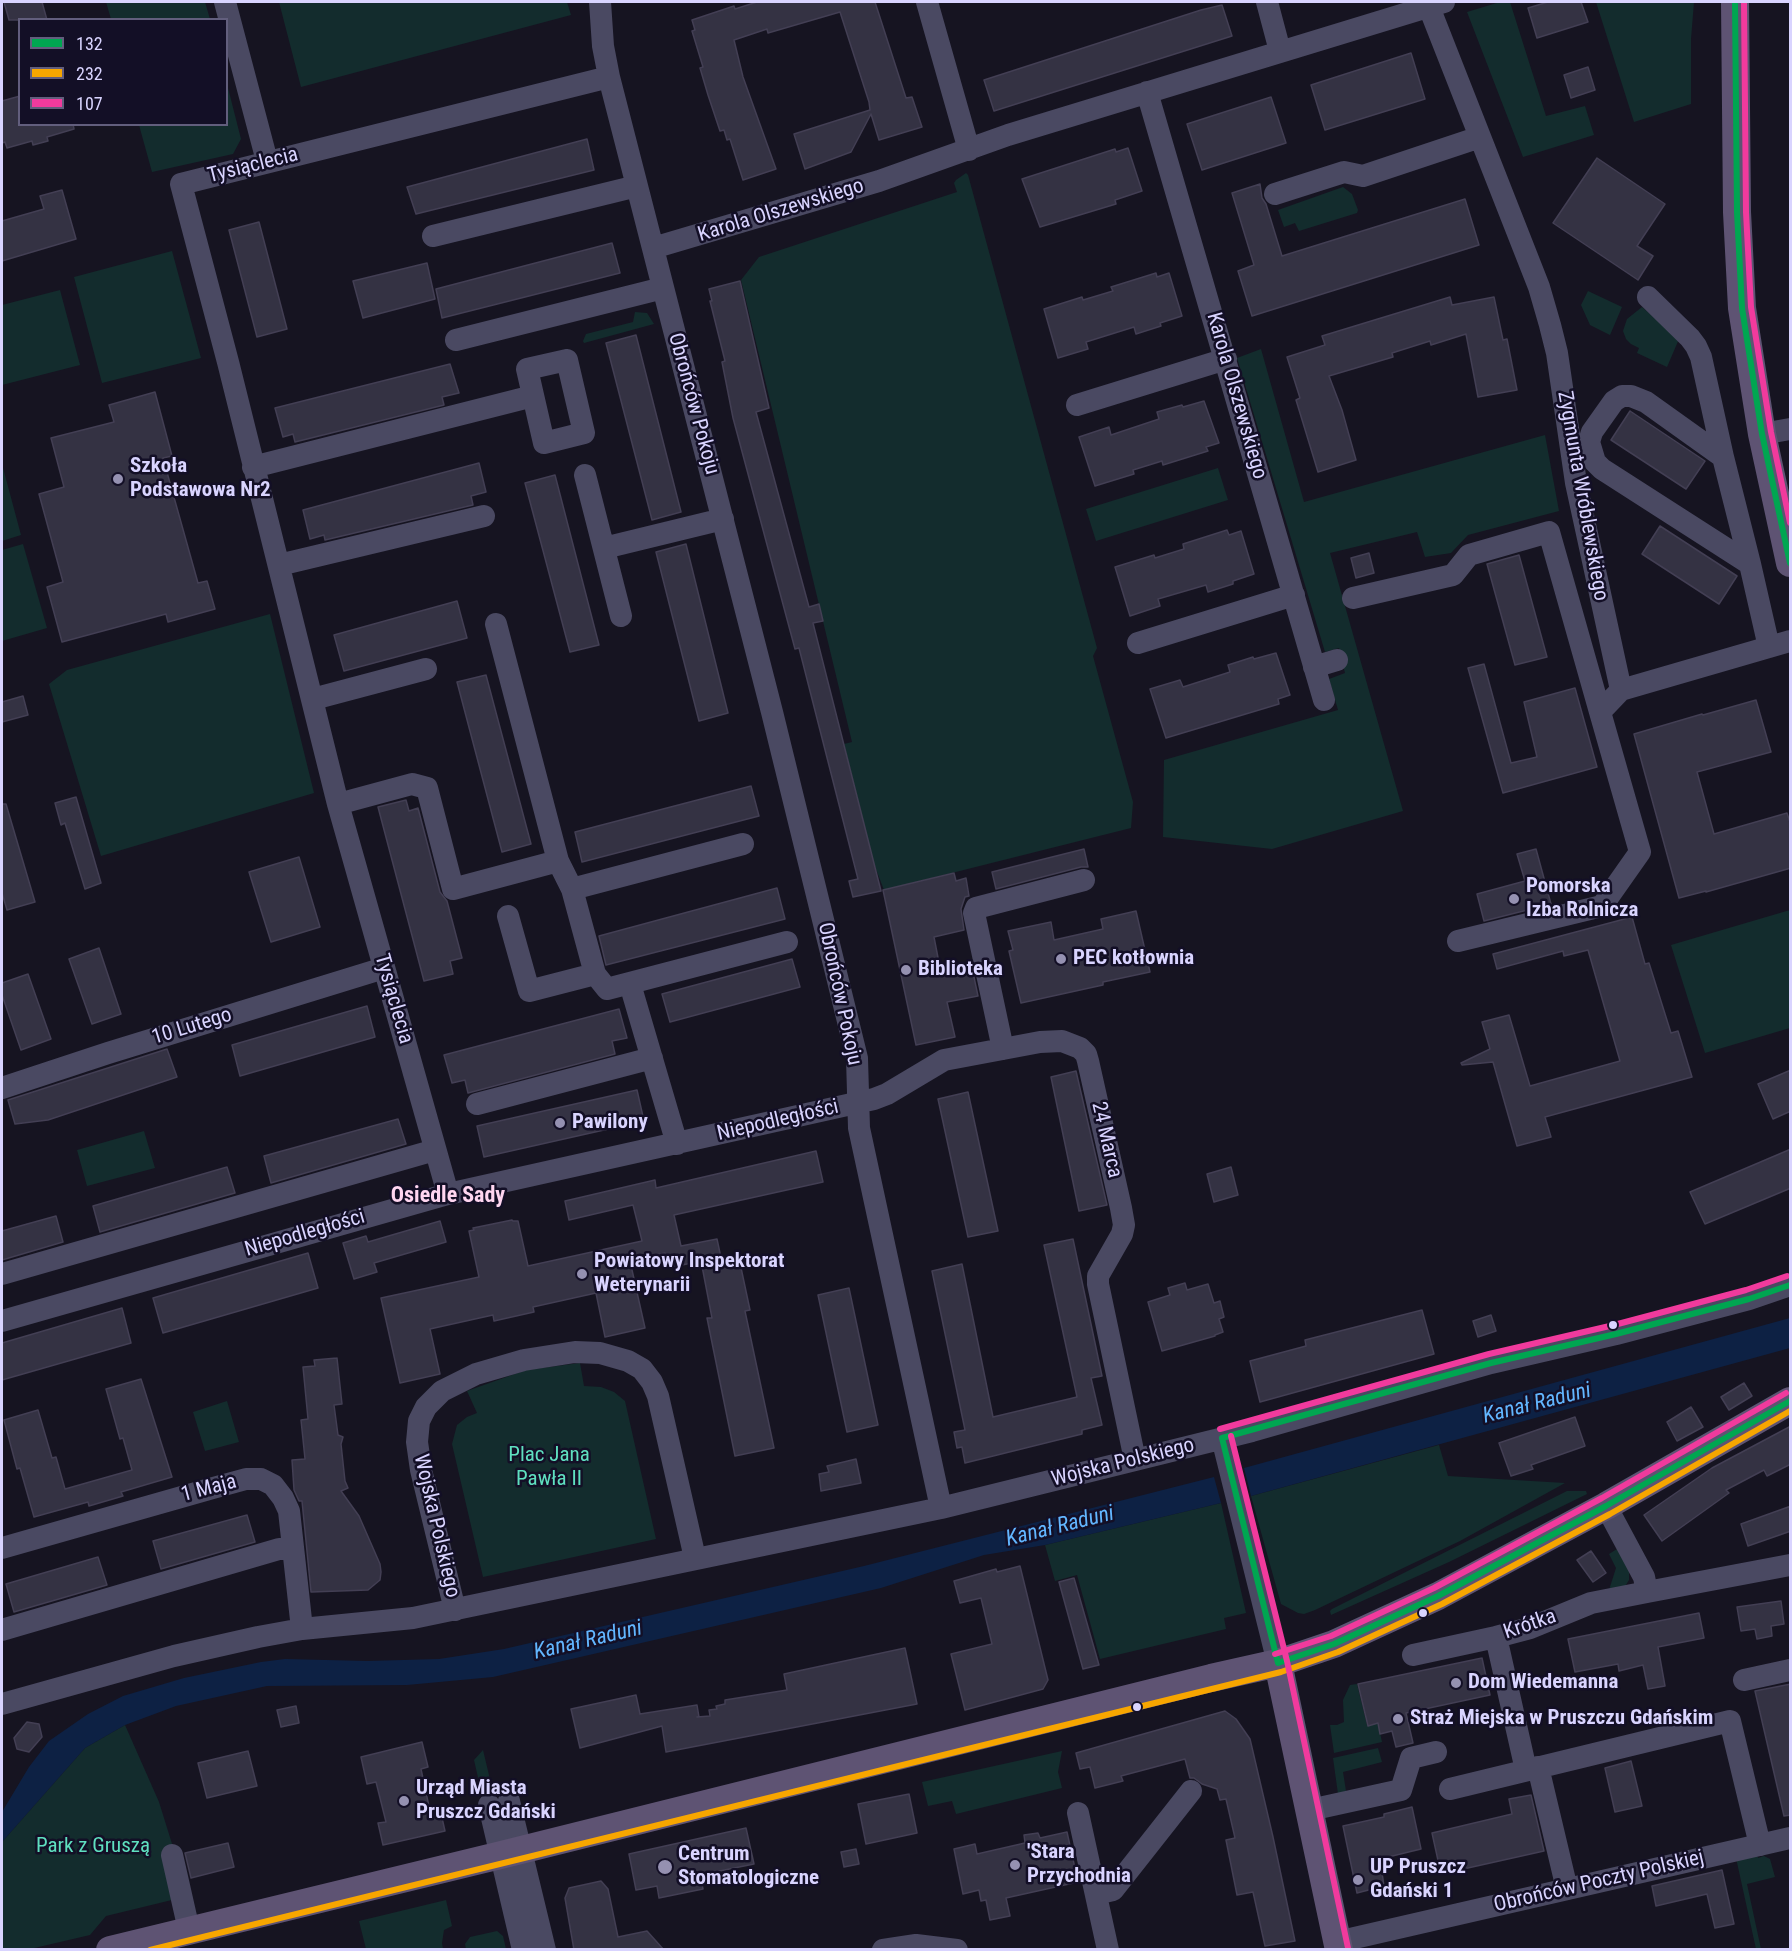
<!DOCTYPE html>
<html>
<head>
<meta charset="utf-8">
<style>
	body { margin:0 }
	#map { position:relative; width:1792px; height:1951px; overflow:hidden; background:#161421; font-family:"Roboto Condensed",sans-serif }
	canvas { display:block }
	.frame { position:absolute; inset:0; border:3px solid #d9d4ff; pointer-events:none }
	.legend { position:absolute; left:18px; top:18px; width:210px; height:108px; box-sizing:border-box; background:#130f26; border:2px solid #625e7d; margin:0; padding:8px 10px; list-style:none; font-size:18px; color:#d9d4ff }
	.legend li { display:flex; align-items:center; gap:12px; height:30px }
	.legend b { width:30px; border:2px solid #625e7d }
</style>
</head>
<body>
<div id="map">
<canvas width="1792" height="1951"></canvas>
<div class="frame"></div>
<ul class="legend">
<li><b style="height:8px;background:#00a651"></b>132</li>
<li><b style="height:8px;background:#f7a600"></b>232</li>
<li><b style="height:8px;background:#f13a9d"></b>107</li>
</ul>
</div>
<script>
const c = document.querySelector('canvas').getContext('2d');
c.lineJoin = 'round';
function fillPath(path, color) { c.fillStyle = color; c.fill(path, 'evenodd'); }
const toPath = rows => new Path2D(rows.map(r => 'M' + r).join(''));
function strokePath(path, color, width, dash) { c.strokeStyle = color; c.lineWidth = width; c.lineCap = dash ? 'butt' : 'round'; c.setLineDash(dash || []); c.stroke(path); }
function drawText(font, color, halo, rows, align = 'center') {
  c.font = font + ' "Roboto Condensed",sans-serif'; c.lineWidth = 5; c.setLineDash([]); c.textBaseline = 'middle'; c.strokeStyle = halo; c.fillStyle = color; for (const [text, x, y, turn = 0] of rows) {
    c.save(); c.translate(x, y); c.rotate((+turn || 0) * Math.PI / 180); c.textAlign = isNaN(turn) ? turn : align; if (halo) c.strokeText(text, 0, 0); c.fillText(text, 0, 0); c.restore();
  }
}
fillPath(toPath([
	[106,2,205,2,210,19,111,19],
	[279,2,567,2,571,15,301,87],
	[1500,2,1510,2,1546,116,1585,106,1594,135,1523,157,1467,12],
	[1596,2,1694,2,1691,39,1691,104,1634,122],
	[227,84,241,139,233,154,152,172,139,125,226,124],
	[966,173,968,175,1097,648,1093,656,1133,802,1131,828,884,890,874,864,844,744,852,742,741,280,759,257,957,192,954,183,956,180],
	[1343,187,1352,194,1358,210,1357,213,1299,231,1295,223,1284,227,1278,210],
	[172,251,201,358,102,383,74,277],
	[60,290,80,365,2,385,2,305],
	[1588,291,1622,307,1610,335,1590,325,1581,305],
	[1642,307,1679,339,1667,367,1637,353,1639,348,1631,344,1626,339,1623,331,1627,319],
	[635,312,647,313,654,324,584,343,583,341,586,334,633,322],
	[1261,349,1304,502,1545,435,1559,511,1468,535,1451,553,1425,557,1417,532,1330,553,1403,811,1272,849,1163,837,1164,760,1338,710,1329,679,1345,673,1339,648,1325,652,1237,358],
	[2,464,21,535,2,541],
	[1218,468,1228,500,1096,541,1086,509],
	[23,544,47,628,2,641,2,550],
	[270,614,314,793,101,856,49,684,67,670],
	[1790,910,1790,1028,1705,1053,1671,945],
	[144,1131,155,1168,87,1186,77,1150],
	[580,1363,584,1386,601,1387,614,1392,625,1401,656,1539,483,1577,452,1444,457,1425,467,1417,477,1413,467,1391,526,1370],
	[227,1401,239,1442,205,1451,193,1412],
	[1439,1445,1448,1476,1565,1483,1460,1541,1315,1610,1304,1614,1298,1613,1281,1604,1251,1496],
	[1567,1491,1586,1491,1587,1494,1449,1562,1331,1615,1330,1611,1332,1609],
	[1221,1503,1246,1613,1224,1618,1226,1629,1100,1659,1077,1575,1055,1581,1045,1545],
	[1617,1549,1629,1570,1629,1580,1624,1588,1609,1590,1616,1568,1609,1554],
	[1357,1684,1367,1725,1378,1723,1382,1742,1334,1753,1330,1725,1337,1725,1344,1722,1343,1700,1350,1685],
	[125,1725,159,1802,173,1847,176,1899,106,1916,90,1935,30,1949,2,1950,2,1842,85,1748],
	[1378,1748,1382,1762,1343,1772,1346,1791,1338,1794,1333,1758],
	[483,1750,494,1796,486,1799,482,1795,474,1760],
	[1062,1751,1058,1772,1062,1788,956,1814,952,1801,928,1806,922,1782],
	[1757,1853,1758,1858,1764,1856,1770,1859,1775,1877,1747,1884,1761,1949,1756,1949,1736,1858],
	[446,1900,452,1926,444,1930,442,1943,443,1949,366,1949,359,1921],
	[497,1931,503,1936,506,1949,466,1949,465,1944,470,1937]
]), '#132c2d');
fillPath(toPath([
	[1790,1318,1790,1348,1251,1496,1244,1468],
	[1214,1477,1221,1503,1045,1545,984,1555,881,1588,493,1677,407,1685,267,1686,176,1706,125,1725,85,1748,2,1842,2,1812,29,1767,49,1741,88,1714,123,1696,184,1678,261,1662,285,1659,367,1661,439,1659,504,1649,864,1566]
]), '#0d2144');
const building = toPath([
	[4,2,42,2,47,20,9,20,4,2],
	[757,2,875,2,906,98,912,97,922,127,879,140,871,114,851,152,805,169,794,134,870,110,869,102,840,12,768,33,767,29,734,40,743,77,776,169,743,180,730,139,727,140,724,130,720,131,708,95,700,68,703,67,692,31,695,30,692,20,734,6,735,9,757,2],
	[1548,2,1581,2,1588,22,1537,38,1528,8,1548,2],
	[1222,5,1232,36,994,111,984,80,1201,10,1222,5],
	[1411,53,1425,99,1325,130,1311,85,1411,53],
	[1588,67,1595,90,1571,98,1564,75,1588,67],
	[20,96,20,124,73,124,74,129,47,137,48,141,33,145,32,141,7,148,5,142,2,143,2,101,20,96],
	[1271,97,1286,143,1202,170,1187,124,1271,97],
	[587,139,594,170,416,214,407,187,587,139],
	[1128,148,1142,191,1115,200,1116,204,1040,227,1022,179,1115,149,1116,152,1128,148],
	[1597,158,1665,204,1637,246,1653,256,1638,280,1553,223,1597,158],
	[1260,184,1262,198,1266,204,1282,256,1465,199,1479,245,1252,316,1238,271,1254,265,1232,193,1260,184],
	[62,190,76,239,2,261,2,221,44,209,40,196,62,190],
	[259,222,287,329,257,337,229,230,259,222],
	[612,243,620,273,442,318,436,289,612,243],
	[427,263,435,299,363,318,353,281,427,263],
	[1156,273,1157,277,1169,273,1182,316,1160,323,1161,326,1136,334,1134,327,1086,342,1088,349,1058,358,1044,309,1082,297,1083,300,1113,291,1111,287,1156,273],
	[740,281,769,408,756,412,809,607,819,604,823,621,813,623,881,891,853,897,849,881,858,879,799,648,795,649,733,418,722,362,725,361,710,301,712,301,709,289,740,281],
	[1450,297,1452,305,1494,297,1503,340,1507,339,1517,390,1478,397,1466,334,1431,345,1430,341,1392,353,1393,357,1329,376,1342,410,1356,460,1318,472,1296,400,1300,398,1287,357,1325,345,1322,336,1450,297],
	[636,335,681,512,652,520,606,343,636,335],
	[450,364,459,393,442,397,444,405,295,442,293,434,283,437,275,408,450,364],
	[155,392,172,456,163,458,198,583,207,581,215,609,168,622,166,614,62,642,47,587,63,582,39,494,64,487,51,438,114,422,109,405,155,392],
	[1204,401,1219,443,1206,447,1208,451,1163,465,1162,461,1133,470,1134,474,1095,486,1079,437,1109,427,1111,435,1159,419,1157,412,1182,405,1183,407,1204,401],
	[1630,411,1705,461,1686,489,1611,440,1630,411],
	[479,463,486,492,471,496,473,505,325,540,324,535,310,539,303,510,479,463],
	[555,475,599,645,570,652,525,483,555,475],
	[1660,526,1737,576,1719,604,1642,554,1660,526],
	[1227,530,1229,535,1241,531,1254,574,1233,581,1233,584,1208,592,1206,585,1158,599,1160,606,1130,616,1115,567,1154,555,1155,558,1184,549,1183,544,1227,530],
	[686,544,728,713,699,721,656,552,686,544],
	[1369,553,1374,573,1356,578,1351,558,1369,553],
	[1519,555,1547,657,1515,665,1487,564,1519,555],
	[457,601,467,638,344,671,334,635,457,601],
	[1276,653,1290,695,1278,699,1279,704,1166,738,1150,689,1180,680,1183,687,1230,672,1228,665,1253,657,1254,659,1276,653],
	[1484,664,1511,763,1537,757,1524,702,1575,688,1597,767,1503,793,1468,668,1484,664],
	[486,675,531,844,502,852,457,682,486,675],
	[23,696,28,715,2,722,2,702,23,696],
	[1756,700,1771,752,1697,772,1714,834,1787,813,1791,825,1791,868,1706,892,1706,891,1679,898,1634,734,1702,714,1703,715,1756,700],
	[751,786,759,816,582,862,575,832,751,786],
	[76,797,101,883,85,889,65,823,61,825,55,803,76,797],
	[406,800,409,811,418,808,440,892,447,901,462,958,450,961,453,974,424,981,378,807,406,800],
	[2,804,6,804,35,902,7,910,2,893,2,804],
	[1084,849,1088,867,1081,867,996,889,992,872,1084,849],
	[1536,849,1551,904,1484,921,1477,894,1525,881,1517,854,1536,849],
	[299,857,320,927,271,942,249,872,299,857],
	[954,873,956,881,966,878,969,896,965,897,961,909,964,930,934,937,940,968,971,963,978,996,947,1002,955,1037,916,1045,883,890,954,873],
	[777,888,785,919,606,965,599,936,777,888],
	[1136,911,1150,972,1103,982,1103,985,1021,1003,1009,951,1013,950,1008,931,1051,922,1054,940,1103,929,1101,919,1136,911],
	[1632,917,1645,964,1649,963,1671,1033,1678,1031,1692,1077,1545,1117,1551,1137,1517,1146,1493,1062,1462,1065,1461,1063,1490,1049,1482,1022,1509,1015,1530,1086,1620,1061,1588,950,1564,956,1563,951,1497,969,1493,954,1632,917],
	[99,948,121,1014,92,1024,69,959,99,948],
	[792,959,800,987,670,1022,662,994,792,959],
	[28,974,51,1039,21,1050,2,995,2,983,28,974],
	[367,1006,375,1037,240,1076,232,1045,367,1006],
	[619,1009,627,1038,612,1041,615,1054,468,1093,465,1080,452,1083,444,1055,619,1009],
	[167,1049,177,1077,48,1120,15,1124,8,1100,167,1049],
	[1791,1070,1791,1111,1773,1119,1758,1084,1791,1070],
	[1076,1071,1107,1205,1079,1211,1051,1077,1076,1071],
	[637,1090,644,1121,484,1157,477,1126,637,1090],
	[968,1092,998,1231,968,1237,938,1099,968,1092],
	[398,1119,406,1144,271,1183,264,1156,398,1119],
	[1791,1149,1791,1188,1705,1224,1690,1192,1791,1149],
	[816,1151,823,1182,674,1215,681,1246,717,1239,723,1267,740,1263,750,1310,745,1311,774,1448,735,1456,707,1318,712,1318,701,1261,668,1268,665,1253,630,1261,645,1328,605,1337,596,1293,533,1307,534,1312,494,1321,493,1315,430,1329,440,1374,400,1383,381,1298,479,1277,469,1231,474,1230,473,1228,512,1220,513,1221,518,1221,528,1266,642,1241,633,1205,569,1220,565,1201,655,1180,656,1188,816,1151],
	[227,1167,235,1193,100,1232,93,1206,227,1167],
	[1231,1167,1238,1195,1214,1202,1207,1174,1231,1167],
	[56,1216,63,1242,2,1260,2,1231,56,1216],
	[440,1221,446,1242,374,1263,377,1272,354,1279,343,1243,366,1236,368,1242,440,1221],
	[1073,1239,1102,1376,1091,1378,1102,1425,1082,1430,1082,1434,965,1463,962,1447,957,1448,954,1432,965,1430,932,1271,962,1264,993,1417,1077,1397,1044,1245,1073,1239],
	[308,1253,318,1288,163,1333,153,1298,308,1253],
	[1185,1283,1187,1290,1208,1284,1214,1303,1220,1301,1224,1317,1219,1319,1223,1332,1215,1335,1215,1336,1162,1351,1148,1302,1170,1295,1168,1288,1185,1283],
	[849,1288,878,1425,847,1432,818,1295,849,1288],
	[122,1308,131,1343,2,1380,2,1343,122,1308],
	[1422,1310,1434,1354,1260,1402,1250,1361,1306,1346,1305,1340,1422,1310],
	[1491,1315,1496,1331,1478,1337,1473,1321,1491,1315],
	[337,1358,342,1404,334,1405,338,1435,343,1437,341,1444,345,1481,348,1488,341,1491,359,1516,380,1564,381,1572,380,1580,368,1590,311,1592,302,1501,299,1501,294,1490,292,1460,305,1459,301,1420,308,1419,303,1367,315,1366,314,1360,337,1358],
	[141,1379,172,1477,121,1492,123,1496,89,1506,88,1502,34,1517,20,1468,17,1469,4,1420,38,1410,52,1458,56,1457,65,1489,132,1470,123,1438,120,1439,106,1389,141,1379],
	[1744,1383,1752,1396,1729,1410,1721,1397,1744,1383],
	[1691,1407,1703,1427,1677,1441,1667,1422,1691,1407],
	[1575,1417,1585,1446,1531,1465,1533,1469,1511,1476,1499,1443,1575,1417],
	[1791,1426,1791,1464,1767,1476,1764,1470,1726,1490,1729,1493,1662,1541,1644,1515,1712,1468,1791,1426],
	[856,1459,861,1483,821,1491,819,1474,829,1472,827,1466,856,1459],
	[1791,1506,1791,1531,1748,1546,1741,1524,1791,1506],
	[247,1515,255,1542,161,1569,153,1541,247,1515],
	[1591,1551,1606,1573,1593,1582,1577,1560,1591,1551],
	[98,1557,107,1585,14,1612,6,1584,98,1557],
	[1020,1566,1048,1680,1043,1689,965,1710,951,1654,992,1644,981,1598,960,1603,954,1581,996,1569,997,1572,1020,1566],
	[1074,1578,1099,1665,1083,1669,1059,1582,1074,1578],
	[1781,1601,1784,1624,1771,1626,1772,1636,1757,1639,1755,1629,1741,1631,1737,1607,1781,1601],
	[1699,1613,1704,1638,1658,1647,1665,1686,1648,1689,1643,1665,1619,1671,1618,1664,1575,1672,1568,1639,1699,1613],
	[905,1648,917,1704,666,1752,662,1726,580,1748,571,1709,636,1695,640,1714,697,1705,699,1717,697,1717,710,1716,709,1710,717,1709,716,1706,725,1704,725,1700,787,1690,784,1674,905,1648],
	[1482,1658,1490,1695,1406,1713,1413,1743,1396,1747,1392,1731,1380,1734,1378,1723,1368,1726,1358,1684,1482,1658],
	[1791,1684,1791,1815,1784,1816,1755,1691,1791,1684],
	[296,1706,299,1723,281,1727,277,1710,296,1706],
	[1225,1711,1236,1719,1250,1739,1273,1837,1295,1941,1265,1946,1253,1892,1237,1895,1226,1840,1235,1838,1226,1799,1220,1800,1217,1789,1202,1784,1194,1778,1190,1778,1185,1759,1121,1776,1123,1781,1095,1788,1090,1767,1080,1769,1076,1753,1225,1711],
	[27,1722,39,1724,42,1737,29,1752,17,1749,14,1738,27,1722],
	[422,1742,428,1767,421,1769,430,1811,440,1809,445,1831,383,1845,378,1823,386,1822,376,1782,367,1784,361,1757,422,1742],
	[248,1751,257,1786,207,1798,198,1763,248,1751],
	[1631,1761,1642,1806,1615,1812,1605,1768,1631,1761],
	[909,1794,917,1833,866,1844,858,1804,909,1794],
	[1531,1795,1544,1851,1441,1874,1432,1833,1512,1814,1509,1799,1531,1795],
	[1412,1807,1421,1849,1380,1859,1384,1886,1357,1893,1343,1826,1384,1817,1384,1814,1412,1807],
	[746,1828,754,1864,700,1875,703,1889,659,1898,657,1886,636,1890,629,1854,746,1828],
	[1067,1832,1078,1882,1006,1898,1010,1916,990,1920,986,1900,981,1901,979,1890,963,1894,954,1849,975,1844,977,1854,1025,1843,1024,1835,1038,1833,1040,1838,1067,1832],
	[228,1843,234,1867,191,1878,185,1853,228,1843],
	[856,1849,859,1864,844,1867,841,1852,856,1849],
	[1722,1870,1734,1924,1715,1928,1707,1894,1656,1906,1652,1886,1722,1870],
	[601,1881,608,1889,618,1937,647,1931,664,1950,574,1950,565,1898,569,1888,601,1881]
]);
fillPath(building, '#343243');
strokePath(building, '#433f54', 1.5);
strokePath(toPath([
	[225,2,267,161],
	[600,2,603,46,609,77,772,712,857,1058,859,1128,941,1508],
	[927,2,969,150],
	[1267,2,1280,51],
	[1429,7,1539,287,1550,325,1557,353,1576,483,1621,690],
	[1147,92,1324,700],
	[1275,194,1344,172,1363,176,1480,137],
	[433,236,637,186],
	[653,248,879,181,1008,135,1444,2],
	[1648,297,1690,338,1696,346,1701,357,1723,457],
	[456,340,663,288],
	[567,360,584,433,544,443,527,369,567,360],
	[1077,405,1226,359],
	[1762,434,1790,429],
	[253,467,533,396],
	[585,475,621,616],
	[604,548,723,519],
	[1750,564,1602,469,1595,462,1589,442,1592,432,1614,401,1622,396,1631,396,1646,402,1723,457,1750,564,1769,647],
	[279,565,484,516],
	[1353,598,1453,575,1469,555,1549,532,1600,712,1621,690],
	[496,624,558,861,572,889,595,974,607,989,787,942],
	[1138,643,1294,595],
	[1314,667,1337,660],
	[1621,690,1790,641],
	[313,699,426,669],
	[338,804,412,784,427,788,453,889,558,861],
	[572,889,743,844],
	[508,916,529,991,595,974],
	[1458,941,1602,906,1640,852,1600,712],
	[630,984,677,1144],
	[1003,1049,974,913,976,908,1084,880],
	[2,1088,108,1053,384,968],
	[477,1104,652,1058],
	[448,1194,338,804,228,362,181,184,609,77],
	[2,1274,435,1150],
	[2,1321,448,1194,874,1099,887,1094,944,1060,1040,1042,1062,1041,1080,1048,1086,1054,1088,1061,1121,1208,1124,1225,1122,1234,1098,1276,1098,1284,1135,1460],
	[1222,1438,1278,1663],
	[1606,1506,1644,1577,1647,1592,1790,1565],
	[2,1548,213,1488,246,1479,261,1479,273,1485,283,1498,289,1511,302,1629],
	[455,1610,421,1470,417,1442,419,1421,426,1407,442,1391,476,1374,524,1360,575,1352,600,1353,628,1361,642,1369,652,1382,658,1396,695,1558],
	[2,1630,279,1549,293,1549],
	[1496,1637,1526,1770],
	[1413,1655,1496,1637,1530,1628,1591,1603,1647,1592],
	[1744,1680,1790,1670],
	[2,1704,174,1656,258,1637,302,1629,413,1618,941,1508,1252,1431,1491,1363,1616,1334,1749,1299,1790,1285],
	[1538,1767,1567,1889],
	[1450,1789,1730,1721,1760,1845],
	[509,1801,545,1950],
	[489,1805,523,1950],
	[1310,1810,1401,1790,1411,1758,1436,1752],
	[1078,1813,1108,1950],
	[172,1855,189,1930],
	[1096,1894,1113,1890,1191,1791],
	[1337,1942,1790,1838],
	[883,1950,916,1945,957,1950]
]), '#4a4962', 22);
strokePath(toPath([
	[1735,2,1737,212,1742,308,1762,434,1790,563],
	[1278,1663,1339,1950],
	[110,1950,501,1855,1211,1678,1278,1663,1334,1644,1438,1596,1606,1506,1790,1401]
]), '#5e5373', 28);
strokePath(toPath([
	[1735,2,1737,212,1742,308,1762,434,1790,563],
	[1222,1438,1491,1363,1616,1334,1749,1299,1790,1285],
	[1222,1438,1278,1663],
	[1278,1663,1334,1644,1438,1596,1606,1506,1790,1401]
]), '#00a651', 6);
strokePath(toPath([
	[150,1950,1281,1672,1338,1652,1442,1604,1610,1514,1790,1411]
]), '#f7a600', 6);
strokePath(toPath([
	[1744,2,1746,212,1751,307,1771,432,1790,523],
	[1220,1429,1489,1354,1614,1325,1746,1290,1787,1276],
	[1231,1436,1287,1661,1348,1948],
	[1275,1654,1331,1636,1434,1588,1602,1498,1786,1393]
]), '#f13a9d', 6);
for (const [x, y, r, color] of [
	[118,479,6,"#9591b1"],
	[1514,899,6,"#9591b1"],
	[1061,959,6,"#9591b1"],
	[906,970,6,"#9591b1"],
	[560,1123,6,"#9591b1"],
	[582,1274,6,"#9591b1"],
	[1613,1325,5,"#d9d4ff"],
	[1423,1613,5,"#d9d4ff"],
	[1456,1683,6,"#9591b1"],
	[1137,1707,5,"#d9d4ff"],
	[1398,1719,6,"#9591b1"],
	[404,1801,6,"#9591b1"],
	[1015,1865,6,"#9591b1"],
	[665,1867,8,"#9591b1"],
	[1358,1880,6,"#9591b1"]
]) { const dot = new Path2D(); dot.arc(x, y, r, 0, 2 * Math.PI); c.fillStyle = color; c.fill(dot); strokePath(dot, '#130f26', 2); }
drawText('21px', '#d9d4ff', '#130f26', [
	["Tysiąclecia",253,166,-14],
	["Karola Olszewskiego",781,211,-17],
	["Karola Olszewskiego",1236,396,74],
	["Obrońców Pokoju",693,404,75],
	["Zygmunta Wróblewskiego",1582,496,80],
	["Obrońców Pokoju",839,994,78],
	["Tysiąclecia",393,999,74],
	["10 Lutego",192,1027,-17],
	["Niepodległości",778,1121,-13],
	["24 Marca",1106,1140,77],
	["Niepodległości",305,1234,-16],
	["Wojska Polskiego",1123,1463,-14],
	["1 Maja",209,1489,-15],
	["Wojska Polskiego",436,1526,77],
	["Krótka",1530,1625,-19],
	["Obrońców Poczty Polskiej",1599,1882,-13]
]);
drawText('bold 21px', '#d9d4ff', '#130f26', [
	["Szkoła",130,467],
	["Podstawowa Nr2",130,491],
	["Pomorska",1526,887],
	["Izba Rolnicza",1526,911],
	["PEC kotłownia",1073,959],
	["Biblioteka",918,970],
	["Pawilony",572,1123],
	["Powiatowy Inspektorat",594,1262],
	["Weterynarii",594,1286],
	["Dom Wiedemanna",1468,1683],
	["Straż Miejska w Pruszczu Gdańskim",1410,1719],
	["Urząd Miasta",416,1789],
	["Pruszcz Gdański",416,1813],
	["'Stara",1027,1853],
	["Przychodnia",1027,1877],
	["Centrum",678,1855],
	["Stomatologiczne",678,1879],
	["UP Pruszcz",1370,1868],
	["Gdański 1",1370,1892]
], 'left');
drawText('21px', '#5fe0c0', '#130f26', [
	["Plac Jana",549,1456],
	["Pawła II",549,1480],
	["Park z Gruszą",93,1847]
]);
drawText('bold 22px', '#ffd6f0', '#130f26', [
	["Osiedle Sady",448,1196]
]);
drawText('italic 22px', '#62b6ff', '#130f26', [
	["Kanał Raduni",1537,1404,-14],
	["Kanał Raduni",1060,1527,-14],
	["Kanał Raduni",588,1641,-13]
]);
</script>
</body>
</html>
